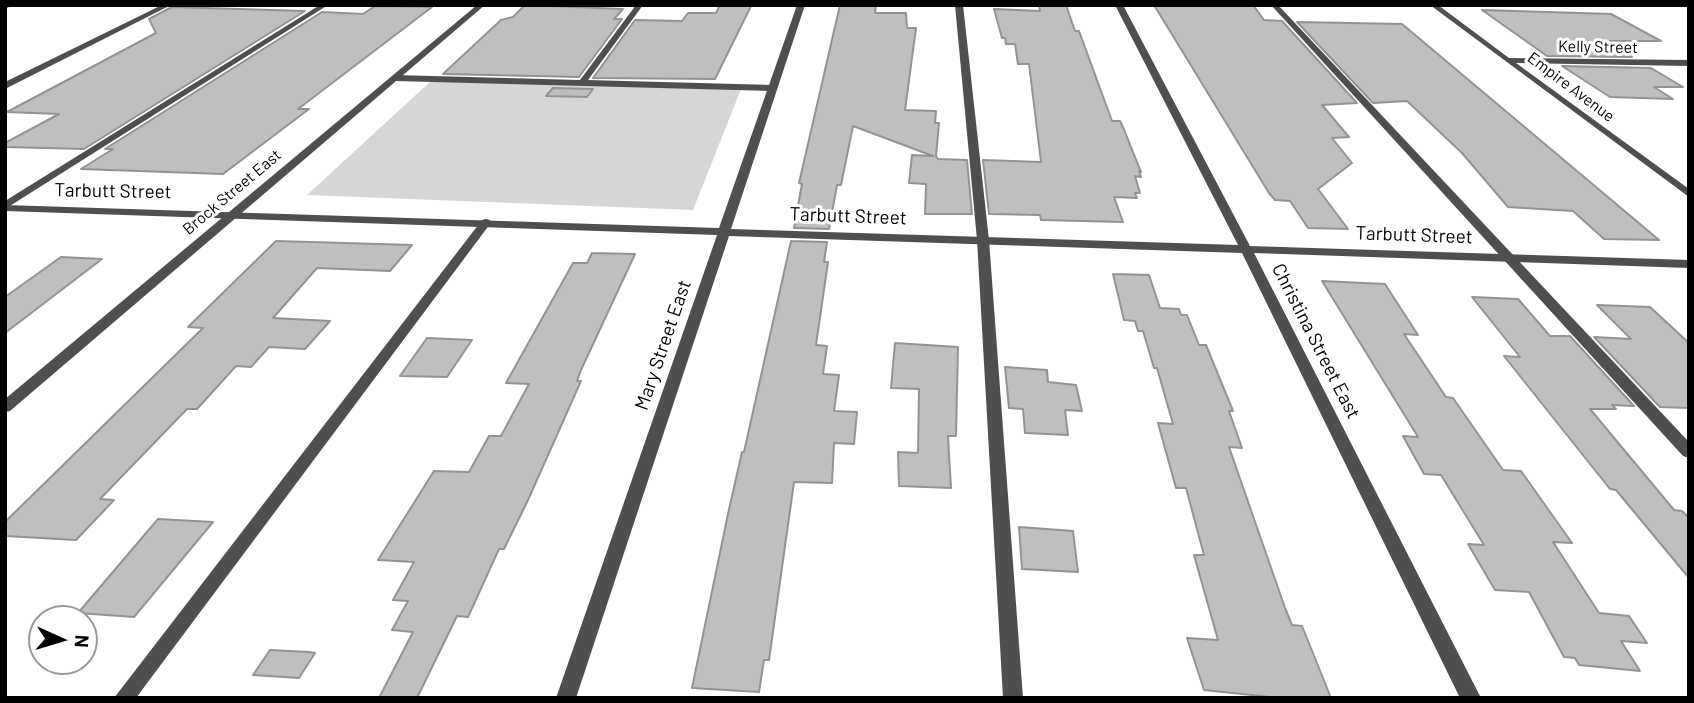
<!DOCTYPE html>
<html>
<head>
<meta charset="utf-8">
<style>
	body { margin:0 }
	#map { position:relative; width:1694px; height:703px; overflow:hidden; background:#fff; font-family:Barlow,sans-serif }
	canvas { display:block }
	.frame { position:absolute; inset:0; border:7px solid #000; pointer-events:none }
	.north { position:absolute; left:28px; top:605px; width:70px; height:70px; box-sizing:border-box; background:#fff; border:2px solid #999; border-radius:50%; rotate:94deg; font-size:19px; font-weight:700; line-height:28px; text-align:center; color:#000 }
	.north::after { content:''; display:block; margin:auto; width:24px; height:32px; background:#000; clip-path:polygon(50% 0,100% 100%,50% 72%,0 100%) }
</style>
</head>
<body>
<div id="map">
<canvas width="1694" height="703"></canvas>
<div class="frame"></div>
<div class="north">N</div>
</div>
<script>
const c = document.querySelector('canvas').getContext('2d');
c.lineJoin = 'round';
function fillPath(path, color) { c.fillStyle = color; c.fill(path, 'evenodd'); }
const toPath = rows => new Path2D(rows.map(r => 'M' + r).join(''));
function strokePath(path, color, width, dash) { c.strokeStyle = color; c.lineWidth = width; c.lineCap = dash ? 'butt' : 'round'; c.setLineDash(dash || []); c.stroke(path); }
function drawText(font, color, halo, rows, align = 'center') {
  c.font = font + ' Barlow,sans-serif'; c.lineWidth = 6; c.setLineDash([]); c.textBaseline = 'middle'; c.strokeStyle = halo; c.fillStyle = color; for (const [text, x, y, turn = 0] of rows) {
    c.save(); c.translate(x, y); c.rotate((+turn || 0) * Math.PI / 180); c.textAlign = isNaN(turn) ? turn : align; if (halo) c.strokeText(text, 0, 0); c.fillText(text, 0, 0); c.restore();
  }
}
fillPath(toPath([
	[431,81,741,89,693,210,307,195]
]), '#d6d6d6');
const building = toPath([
	[525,5,623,9,614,19,622,19,579,77,443,74,501,20,513,17,525,5],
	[720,5,751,6,715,79,593,78,635,20,682,21,688,13,716,13,720,5],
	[840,5,876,5,875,13,906,13,907,28,916,28,905,110,936,111,935,123,939,123,936,156,938,159,967,160,972,214,925,214,926,184,909,183,912,155,933,156,853,126,841,185,837,185,829,229,794,228,802,184,799,183,840,5],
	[1039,5,1066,5,1075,31,1079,31,1112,121,1120,121,1123,127,1141,172,1139,171,1141,177,1135,176,1140,193,1135,193,1137,198,1114,197,1123,222,1041,220,1040,215,989,214,983,160,1041,162,1029,64,1018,64,1015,44,1006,44,1005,38,1002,38,994,9,1040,11,1039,5],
	[1154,5,1253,5,1264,20,1282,21,1357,103,1322,105,1349,137,1332,138,1352,163,1318,189,1348,229,1308,228,1290,201,1275,200,1269,193,1154,5],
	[375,6,432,7,298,109,309,109,223,174,81,169,113,149,105,149,322,12,363,14,375,6],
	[172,7,305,11,84,149,5,147,5,143,59,114,7,112,156,33,149,19,172,7],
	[1482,10,1611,14,1661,41,1607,41,1632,57,1547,56,1482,10],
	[1297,22,1402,24,1659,240,1604,239,1573,211,1508,207,1462,153,1407,101,1373,103,1297,22],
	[1562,66,1651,68,1683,87,1654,87,1673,99,1610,97,1562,66],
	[553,88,593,89,587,97,546,96,553,88],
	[276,241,412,245,390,271,317,268,273,318,330,321,305,349,269,347,251,367,236,366,197,409,187,409,100,499,114,500,76,540,5,536,5,522,203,328,188,327,276,241],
	[791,241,827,242,824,262,828,262,816,345,827,346,823,374,839,375,834,411,857,412,854,444,834,443,832,483,794,482,769,660,764,660,759,692,692,688,728,514,742,452,744,452,791,241],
	[592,253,635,254,581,370,577,381,581,381,528,500,504,549,499,549,468,617,457,616,417,698,379,698,413,632,392,630,408,601,393,600,414,562,378,560,434,471,469,472,489,436,501,436,529,384,506,383,573,263,587,263,592,253],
	[61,257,102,259,5,333,5,297,61,257],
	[1113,274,1149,275,1160,308,1179,309,1181,315,1187,315,1199,345,1206,345,1233,411,1229,411,1242,448,1229,447,1285,608,1292,625,1302,626,1331,698,1280,698,1204,690,1187,638,1218,640,1194,555,1204,555,1186,488,1176,488,1158,423,1173,424,1157,368,1154,368,1143,331,1138,331,1135,321,1124,320,1113,274],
	[1322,281,1385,284,1418,335,1404,334,1446,397,1453,398,1503,470,1521,471,1572,543,1553,542,1599,613,1629,616,1647,643,1621,641,1640,671,1579,665,1575,658,1564,657,1529,592,1495,590,1468,544,1484,545,1441,475,1424,474,1403,436,1418,437,1322,281],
	[1472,297,1518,299,1550,336,1570,336,1634,406,1612,405,1616,409,1590,409,1674,510,1682,511,1689,518,1689,578,1616,490,1610,489,1504,356,1520,357,1472,297],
	[1597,305,1650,307,1689,343,1689,408,1660,407,1594,337,1631,339,1597,305],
	[427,338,472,340,447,377,400,376,427,338],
	[895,343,958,347,956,436,948,436,951,488,899,486,898,452,918,453,919,389,891,388,895,343],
	[1005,367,1047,370,1048,382,1076,385,1082,411,1065,410,1068,435,1025,433,1023,409,1009,408,1005,367],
	[158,519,213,522,134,617,78,613,158,519],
	[1019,527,1073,531,1078,572,1022,569,1019,527],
	[270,650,309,652,315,653,299,678,253,675,270,650]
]);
fillPath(building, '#bfbfbf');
strokePath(building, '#939393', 2);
fillPath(toPath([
	[5,5,13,5,5,9,5,5],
	[320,5,328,5,5,209,5,201,320,5],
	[636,5,643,5,588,80,773,85,777,88,773,91,395,81,391,78,395,75,580,80,636,5],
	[955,5,963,5,989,240,1023,698,1003,698,977,240,955,5],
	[1271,5,1278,5,1689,442,1689,458,1683,456,1271,5],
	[486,219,490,220,490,224,136,698,114,698,482,220,486,219]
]), '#4f4f4f');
fillPath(toPath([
	[162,5,171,5,5,89,5,82,162,5],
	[797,5,805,5,731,229,1238,245,1115,5,1123,5,1250,246,1689,260,1689,268,1254,253,1481,698,1460,698,1242,253,729,236,576,698,556,698,717,235,5,211,5,205,719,228,797,5],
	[1430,5,1438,5,1509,58,1689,60,1689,66,1516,63,1689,189,1689,197,1430,5]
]), '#4f4f4f');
fillPath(toPath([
	[477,5,485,5,10,411,5,412,5,399,477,5]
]), '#4f4f4f');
drawText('16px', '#000', '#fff', [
	["Kelly Street",1598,47,1],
	["Empire Avenue",1571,87,37],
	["Brock Street East",232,192,-40]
]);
drawText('19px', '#000', '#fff', [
	["Tarbutt Street",113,191,1],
	["Tarbutt Street",848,216,2],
	["Tarbutt Street",1414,235,2],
	["Christina Street East",1316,341,63],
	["Mary Street East",663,345,-71]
]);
</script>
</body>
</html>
